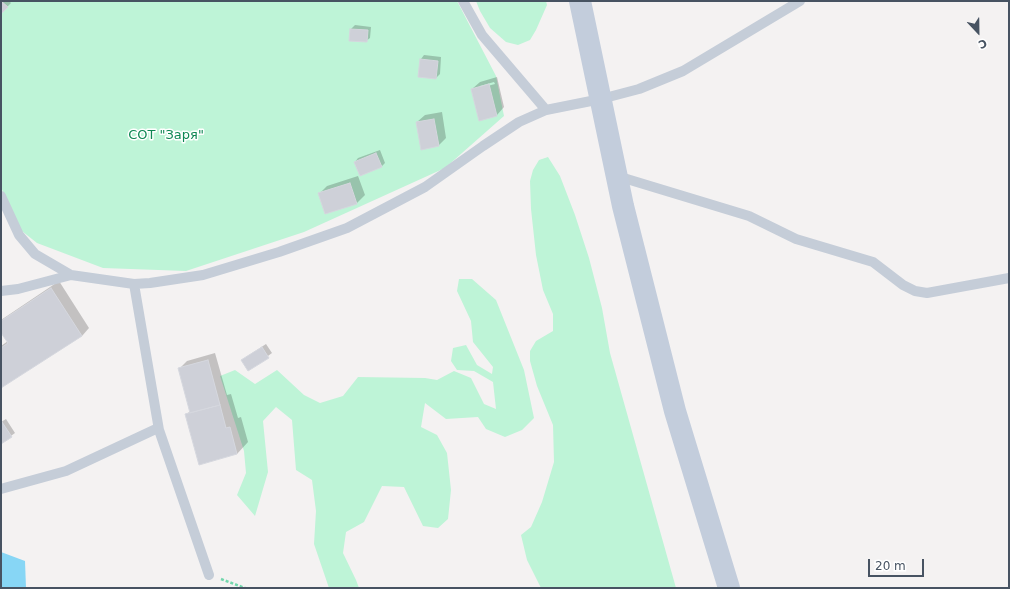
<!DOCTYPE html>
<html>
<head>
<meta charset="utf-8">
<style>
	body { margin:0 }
	#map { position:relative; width:1010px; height:589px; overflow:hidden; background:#f4f2f2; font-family:"DejaVu Sans",sans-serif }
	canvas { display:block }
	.frame { position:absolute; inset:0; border:2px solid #475362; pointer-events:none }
	.north { position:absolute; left:958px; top:12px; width:40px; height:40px; -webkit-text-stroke:3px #fff; paint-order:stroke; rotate:158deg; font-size:11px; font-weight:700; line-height:16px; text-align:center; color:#475362 }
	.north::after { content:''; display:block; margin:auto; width:14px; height:18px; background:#475362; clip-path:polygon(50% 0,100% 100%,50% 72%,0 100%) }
	.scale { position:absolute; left:868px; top:559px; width:56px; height:18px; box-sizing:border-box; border:2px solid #475362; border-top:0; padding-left:5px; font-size:12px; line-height:14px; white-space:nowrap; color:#475362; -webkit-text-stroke:3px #fff; paint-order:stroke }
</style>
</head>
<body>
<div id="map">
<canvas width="1010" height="589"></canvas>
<div class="frame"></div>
<div class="north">С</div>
<div class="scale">20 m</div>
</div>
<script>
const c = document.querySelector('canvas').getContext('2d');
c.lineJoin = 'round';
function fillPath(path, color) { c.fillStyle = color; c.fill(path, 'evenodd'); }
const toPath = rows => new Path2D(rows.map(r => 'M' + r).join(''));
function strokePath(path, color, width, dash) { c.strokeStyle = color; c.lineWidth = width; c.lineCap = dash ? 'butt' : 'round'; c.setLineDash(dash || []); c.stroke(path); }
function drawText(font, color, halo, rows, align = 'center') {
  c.font = font + ' "DejaVu Sans",sans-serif'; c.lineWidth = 3; c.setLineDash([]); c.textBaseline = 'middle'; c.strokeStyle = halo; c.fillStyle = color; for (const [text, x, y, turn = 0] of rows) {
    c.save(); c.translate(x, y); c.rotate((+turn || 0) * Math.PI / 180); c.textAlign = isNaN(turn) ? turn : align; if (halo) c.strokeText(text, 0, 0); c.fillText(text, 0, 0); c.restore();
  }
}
fillPath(toPath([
	[1,1,457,1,496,76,504,116,445,168,304,232,186,271,103,268,37,243,18,228,1,187],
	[476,1,546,1,547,5,536,30,530,40,518,45,506,42,490,28,480,11],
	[548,157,560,176,575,215,589,258,602,308,610,353,676,588,541,588,527,560,521,535,531,527,542,502,554,462,553,425,537,386,530,361,530,351,536,341,553,331,553,314,543,290,536,255,531,209,530,181,533,170,539,160],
	[459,279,472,279,496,300,524,370,534,418,522,430,505,437,486,429,478,417,446,419,425,403,421,427,437,435,447,453,451,490,448,519,438,528,423,526,404,487,382,486,364,522,346,532,343,553,356,580,359,588,329,588,314,544,316,511,312,480,296,470,292,420,276,407,263,421,268,472,255,516,237,495,246,473,244,451,220,376,235,370,255,384,277,370,304,395,320,403,343,396,358,377,425,378,437,380,454,371,471,378,484,404,496,409,493,382,474,371,457,370,451,361,453,348,466,345,477,365,492,374,493,367,473,342,471,321,457,291]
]), '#bef4d7');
fillPath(toPath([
	[1,552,25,561,26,588,1,588]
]), '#87d6f5');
fillPath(toPath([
	[1,1,9,1,11,3,1,13],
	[355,25,371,27,370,38,366,41,350,40,351,29],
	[424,55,441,57,440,74,436,78,421,59],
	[497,77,504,107,497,115,472,89,480,82],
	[494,82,495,84,480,88,480,86],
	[442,112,446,138,439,145,417,122,425,115],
	[380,150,385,163,382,166,355,162,358,158],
	[358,176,365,195,357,203,326,213,319,194,327,186],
	[59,281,89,328,82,336,1,387,1,346,8,341,1,331,1,320],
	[266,344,272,353,249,370,246,357],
	[215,353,227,395,231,394,238,418,241,417,248,442,237,454,186,415,191,410,179,369,187,361],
	[6,419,15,433,1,443,1,422]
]), '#0003');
const building = toPath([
	[1,1,8,7,1,14,1,1],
	[350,29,368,30,367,42,349,41,350,29],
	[420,59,438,61,436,79,418,77,420,59],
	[489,84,497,116,479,121,471,89,489,84],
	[434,119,439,146,421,150,416,122,434,119],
	[376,153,382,167,360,176,354,162,376,153],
	[350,183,357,204,325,214,318,193,350,183],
	[51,288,82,336,1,388,1,348,8,343,1,333,1,321,51,288],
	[262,347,269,358,248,371,241,360,262,347],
	[208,360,220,405,190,413,178,368,208,360],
	[220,405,226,428,230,427,237,454,199,465,185,414,220,405],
	[2,422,12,437,1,444,1,423,2,422]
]);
fillPath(building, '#ced0d8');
strokePath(building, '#d5d7de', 1);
strokePath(toPath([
	[221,579,245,588]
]), '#72d7ad', 2.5, [3, 2]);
strokePath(toPath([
	[463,1,482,35,546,110],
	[617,176,749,216,796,239,873,262,903,285,915,291,927,293,1009,278],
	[1,196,19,235,35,254,71,275],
	[134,284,159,430,209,575],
	[1,291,18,289,71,275,134,284,150,283,203,275,279,252,347,228,425,187,483,146,519,122,546,110,601,99,639,89,683,71,800,1],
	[1,489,66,471,158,428]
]), '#c5cdd8', 10);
strokePath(toPath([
	[580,1,623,206,675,411,729,588]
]), '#c3cddc', 22);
drawText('13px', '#0e8754', '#fff', [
	["СОТ \"Заря\"",166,136]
]);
</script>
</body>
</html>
